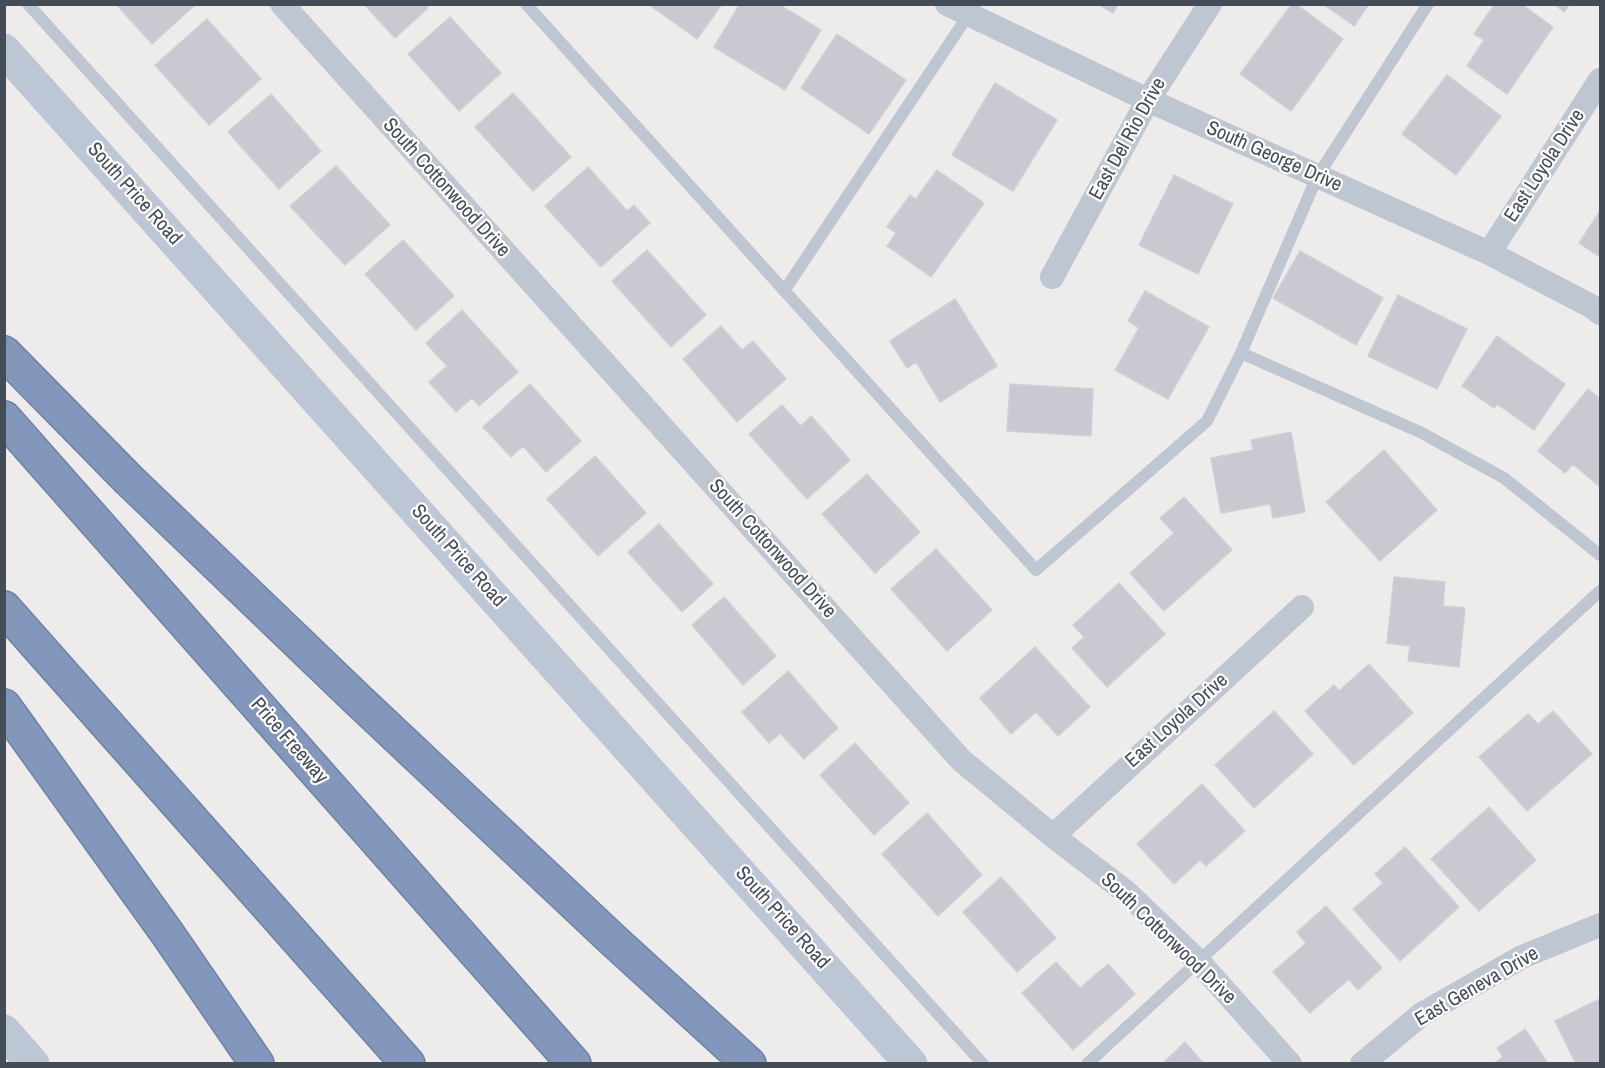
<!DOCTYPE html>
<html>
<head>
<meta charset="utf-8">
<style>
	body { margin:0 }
	#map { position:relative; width:1605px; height:1068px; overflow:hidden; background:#eeebeb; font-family:"Archivo Narrow",sans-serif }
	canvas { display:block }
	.frame { position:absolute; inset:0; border:6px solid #444c58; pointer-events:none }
</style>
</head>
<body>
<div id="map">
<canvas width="1605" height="1068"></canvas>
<div class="frame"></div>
</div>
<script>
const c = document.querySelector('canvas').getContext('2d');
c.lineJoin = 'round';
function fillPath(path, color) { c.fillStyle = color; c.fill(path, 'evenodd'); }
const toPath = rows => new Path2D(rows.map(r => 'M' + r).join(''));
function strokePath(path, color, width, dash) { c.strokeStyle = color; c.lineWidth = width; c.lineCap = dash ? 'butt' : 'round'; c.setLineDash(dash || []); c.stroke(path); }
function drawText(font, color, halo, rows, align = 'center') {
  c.font = font + ' "Archivo Narrow",sans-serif'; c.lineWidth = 4.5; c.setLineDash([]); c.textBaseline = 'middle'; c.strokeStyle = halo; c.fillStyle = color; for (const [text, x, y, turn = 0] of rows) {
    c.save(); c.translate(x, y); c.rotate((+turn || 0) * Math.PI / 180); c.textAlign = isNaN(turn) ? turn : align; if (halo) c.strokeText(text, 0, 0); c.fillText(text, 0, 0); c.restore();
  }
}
const building = toPath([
	[116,4,192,4,194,6,152,44,116,4],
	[364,4,425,4,428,8,395,38,364,4],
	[648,4,722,4,697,39,648,4],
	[740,4,778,4,821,30,785,90,714,47,740,4],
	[1098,4,1118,4,1113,13,1098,4],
	[1292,4,1296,4,1343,39,1291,111,1240,74,1292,4],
	[1323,4,1369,4,1354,26,1323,4],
	[1495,4,1521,4,1553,27,1507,94,1467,66,1484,40,1474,34,1495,4],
	[1554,4,1570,4,1564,12,1554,4],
	[450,17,501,73,459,111,408,54,450,17],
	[207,19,261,79,209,125,155,65,207,19],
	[837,34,906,80,869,134,801,88,837,34],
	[1447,75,1501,116,1456,175,1402,134,1447,75],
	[995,83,1057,120,1013,191,952,155,995,83],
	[513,93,571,157,533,191,475,127,513,93],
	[271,94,321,151,279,189,228,132,271,94],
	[336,166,390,225,345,265,290,206,336,166],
	[588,167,627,211,634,205,650,223,601,267,545,206,588,167],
	[937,170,984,203,931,277,887,246,896,233,887,227,910,195,916,199,937,170],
	[1174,175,1233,204,1198,274,1139,245,1174,175],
	[1600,211,1600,257,1579,243,1600,211],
	[403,240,454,296,416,330,365,274,403,240],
	[647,250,706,315,671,347,612,281,647,250],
	[1300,251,1383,298,1356,345,1273,298,1300,251],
	[1145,291,1209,327,1168,399,1115,370,1139,328,1128,321,1145,291],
	[1398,295,1467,329,1437,389,1368,356,1398,295],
	[955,299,997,366,940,402,916,362,907,368,890,341,955,299],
	[462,310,518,372,479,406,472,398,456,412,429,382,447,366,426,343,462,310],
	[721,326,742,350,753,341,786,379,737,422,683,359,721,326],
	[1497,336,1565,384,1534,430,1497,404,1494,408,1462,386,1497,336],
	[530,384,581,441,546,472,523,446,511,457,483,427,530,384],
	[1010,384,1093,389,1091,436,1007,431,1010,384],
	[1588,389,1600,399,1600,487,1573,464,1565,473,1538,451,1588,389],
	[782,405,801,426,811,416,850,460,807,499,749,434,782,405],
	[1291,432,1305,512,1273,518,1270,504,1221,513,1211,458,1253,450,1251,440,1291,432],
	[1384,450,1437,510,1380,561,1326,502,1384,450],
	[595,456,646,513,598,556,547,499,595,456],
	[867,474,920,532,875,573,822,514,867,474],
	[1184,497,1232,550,1164,611,1130,573,1174,533,1160,518,1184,497],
	[659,524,713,584,682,612,628,552,659,524],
	[936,549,992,610,947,651,891,589,936,549],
	[1394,577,1445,582,1443,606,1465,608,1459,667,1408,661,1410,646,1387,643,1394,577],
	[1119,583,1165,634,1107,687,1072,648,1084,637,1073,625,1119,583],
	[724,597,776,656,743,685,692,625,724,597],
	[1035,647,1090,707,1058,736,1036,712,1011,734,980,698,1035,647],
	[1369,664,1413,713,1354,765,1305,711,1334,685,1339,691,1369,664],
	[788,671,838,728,804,759,780,733,769,743,742,712,788,671],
	[1274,711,1313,754,1254,808,1215,765,1274,711],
	[1553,711,1592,754,1527,811,1479,757,1528,714,1538,724,1553,711],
	[855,743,909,803,874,835,820,775,855,743],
	[1202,784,1245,831,1206,866,1200,860,1174,884,1137,844,1202,784],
	[1489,807,1536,860,1479,911,1431,859,1489,807],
	[927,813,982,875,938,916,882,854,927,813],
	[1405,847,1459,907,1400,961,1353,909,1383,883,1375,874,1405,847],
	[1001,877,1056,938,1017,972,963,912,1001,877],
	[1326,906,1382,968,1358,990,1349,979,1310,1013,1273,972,1306,943,1297,932,1326,906],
	[1056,962,1080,988,1108,964,1135,994,1073,1050,1022,993,1056,962],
	[1600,999,1600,1064,1576,1064,1555,1021,1600,999],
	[1525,1029,1548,1064,1493,1064,1503,1057,1497,1048,1525,1029],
	[1185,1042,1204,1064,1162,1064,1185,1042]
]);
fillPath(building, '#c8c9d1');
strokePath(building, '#cfd0d7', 1.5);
const motorway = toPath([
	[4,353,129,480,357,699,614,941,749,1064],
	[4,418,574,1064],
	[4,608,408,1064],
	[4,706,167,933,257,1064]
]);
strokePath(motorway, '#6e82a6', 36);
strokePath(toPath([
	[28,4,983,1064],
	[526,4,1036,570,1207,421,1241,353,1317,177,1428,4],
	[784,291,971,11],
	[1241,353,1420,432,1504,478,1600,555],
	[1087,1064,1600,591]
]), '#bec6d1', 12);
strokePath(toPath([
	[282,4,961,760,1053,836,1126,892,1199,962,1290,1064],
	[947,4,1148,100,1489,253,1591,306,1600,313],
	[1489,253,1600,80],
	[1052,277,1148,100,1210,4],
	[1053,836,1302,607],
	[1362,1064,1422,1014,1522,957,1600,925]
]), '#bec6d1', 24);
strokePath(toPath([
	[4,50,911,1064],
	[4,1031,33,1064]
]), '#bdc6d5', 33);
strokePath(motorway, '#8297bb', 33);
drawText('20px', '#444c58', '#fff', [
	["East Del Rio Drive",1128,139,-61],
	["South George Drive",1274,157,24],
	["East Loyola Drive",1545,166,-57],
	["South Cottonwood Drive",446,188,48],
	["South Price Road",134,194,48],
	["South Cottonwood Drive",772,549,48],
	["South Price Road",458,556,48],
	["East Loyola Drive",1177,721,-42],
	["Price Freeway",289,741,49],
	["South Price Road",782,918,48],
	["South Cottonwood Drive",1168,939,44],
	["East Geneva Drive",1477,987,-30]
]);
</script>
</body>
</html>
